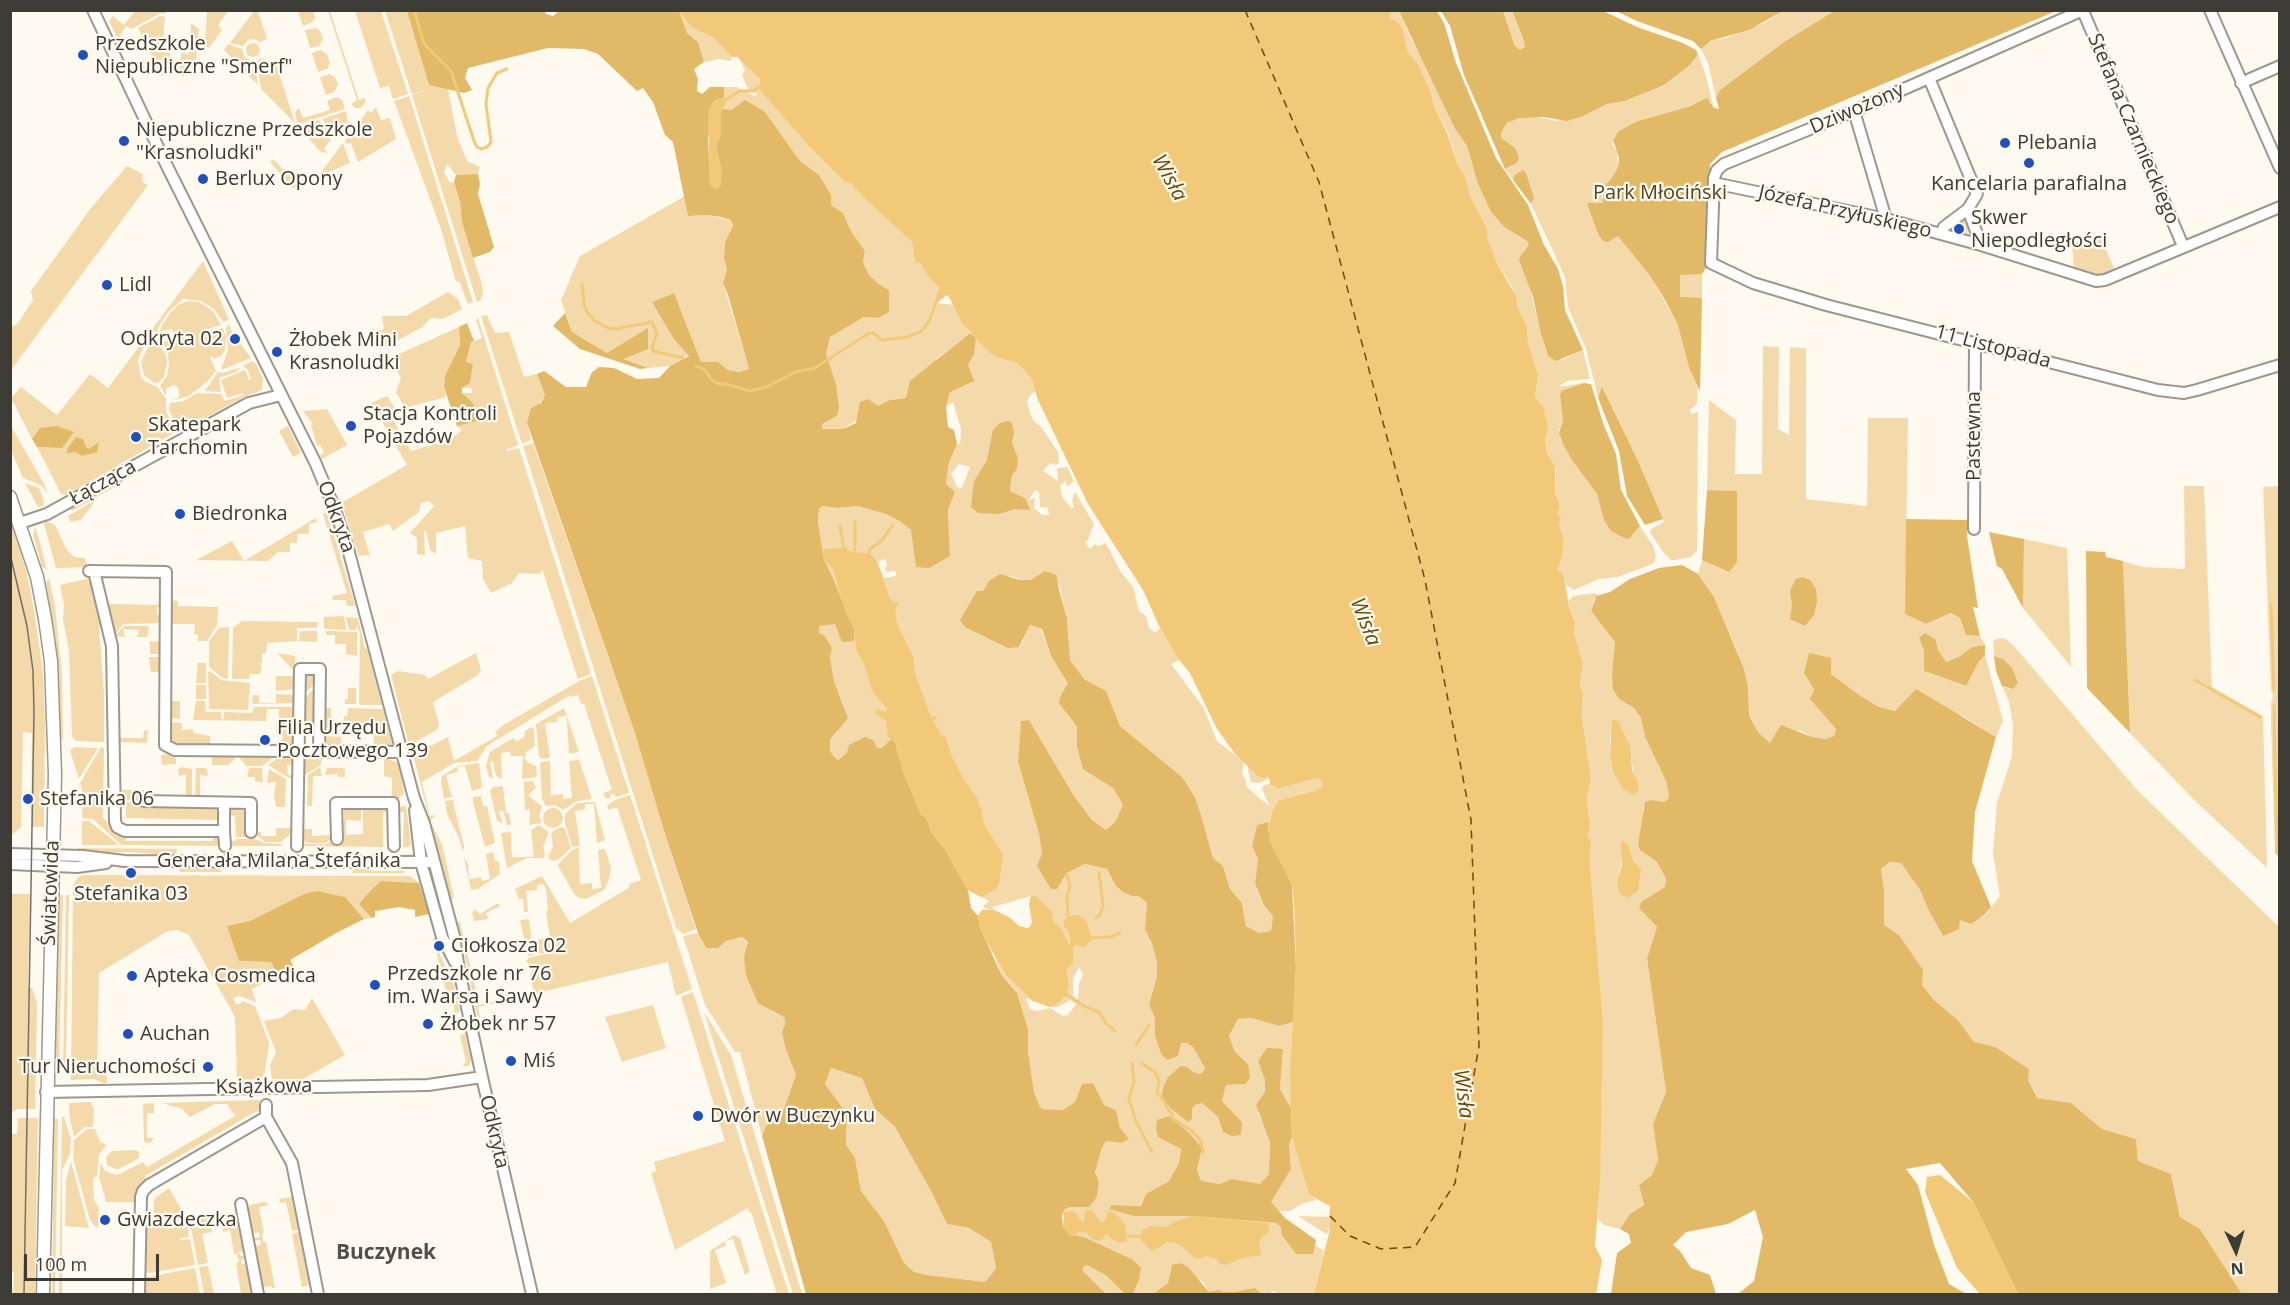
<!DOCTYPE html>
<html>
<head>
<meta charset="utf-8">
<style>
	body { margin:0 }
	#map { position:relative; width:2290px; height:1305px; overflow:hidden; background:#fffaf0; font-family:"Open Sans",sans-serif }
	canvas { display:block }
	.frame { position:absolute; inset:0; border:12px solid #3d3b36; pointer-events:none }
	.north { position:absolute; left:2206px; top:1221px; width:60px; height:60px; -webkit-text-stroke:4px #fffaf0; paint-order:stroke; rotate:176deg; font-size:16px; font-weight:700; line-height:24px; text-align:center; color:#3d3b36 }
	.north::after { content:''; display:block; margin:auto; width:21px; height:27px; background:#3d3b36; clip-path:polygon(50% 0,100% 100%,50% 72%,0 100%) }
	.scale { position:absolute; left:24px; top:1254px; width:135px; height:27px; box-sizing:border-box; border:3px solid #3d3b36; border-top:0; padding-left:8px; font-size:18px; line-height:21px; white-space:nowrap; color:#3d3b36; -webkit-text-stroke:4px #fffaf0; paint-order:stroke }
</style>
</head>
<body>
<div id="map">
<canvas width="2290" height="1305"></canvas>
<div class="frame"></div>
<div class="north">N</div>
<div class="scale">100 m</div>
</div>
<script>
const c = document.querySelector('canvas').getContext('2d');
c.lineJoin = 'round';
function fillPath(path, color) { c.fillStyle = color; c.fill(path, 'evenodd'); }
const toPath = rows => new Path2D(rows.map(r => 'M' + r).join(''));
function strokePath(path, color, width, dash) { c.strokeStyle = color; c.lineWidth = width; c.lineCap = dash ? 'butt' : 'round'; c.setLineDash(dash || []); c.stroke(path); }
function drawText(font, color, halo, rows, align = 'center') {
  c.font = font + ' "Open Sans",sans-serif'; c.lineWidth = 4.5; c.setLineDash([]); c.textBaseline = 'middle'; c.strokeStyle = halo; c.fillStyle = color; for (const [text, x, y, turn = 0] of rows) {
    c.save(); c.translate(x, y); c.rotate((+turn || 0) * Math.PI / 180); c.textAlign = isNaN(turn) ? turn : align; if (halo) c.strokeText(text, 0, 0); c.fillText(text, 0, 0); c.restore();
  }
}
fillPath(toPath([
	[135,11,165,11,165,14,161,13,131,29,126,26,118,39,109,21,113,16,124,25],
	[207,11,228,11,218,25,222,30,209,48,205,46],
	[254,11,258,11,267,39,260,42,254,39,248,40,243,46,230,43],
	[298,11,313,11,315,18,311,23,303,26],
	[328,11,330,11,359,100,365,98,365,103,360,108,355,108,351,104,357,100],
	[355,11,381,11,408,94,393,99,389,86,380,88],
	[385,11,407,11,429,85,448,89,457,136,467,161,480,167,478,174,456,175,447,164,444,172,450,183,454,182,460,202,462,222,480,278,483,291,481,300,477,302,412,95,424,91,412,94],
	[679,11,727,11,865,199,912,242,915,262,920,263,928,276,939,288,935,299,938,303,954,305,947,295,941,300,943,294,950,291,959,317,970,333,939,357,906,398,890,400,878,406,843,429,822,429,821,424,837,416,836,385,826,354,830,337,864,317,878,318,888,304,889,290,880,285,869,275,863,262,865,251,851,231,843,213,830,205,819,175,800,161,765,112,710,185,708,153,724,97,724,87,737,87,754,96,758,94,749,91,742,75,745,70,738,57,732,57,731,61,719,59,704,62,698,42,687,33],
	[1390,11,1399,11,1411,39,1423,59,1455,129,1467,146,1478,184,1491,212,1504,227,1527,241,1529,245,1521,255,1546,352,1562,360,1583,350,1590,379,1567,381,1558,387,1584,383,1561,391,1560,396,1563,420,1559,430,1561,440,1575,464,1597,494,1604,520,1626,539,1631,537,1640,526,1653,546,1656,556,1655,562,1650,565,1618,577,1599,579,1574,590,1566,585,1564,576,1559,571,1558,567,1562,556,1564,538,1559,525,1561,519,1556,511,1559,511,1559,507,1555,494,1556,469,1547,454,1545,437,1548,429,1545,413,1535,398,1538,375,1528,343,1527,327,1517,306,1513,288,1497,263,1488,242,1487,228,1470,196,1465,175,1458,166,1448,133,1434,106,1430,90,1418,64,1408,53,1403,30,1397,21,1390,19],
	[1503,11,1512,11,1523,38,1525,48,1519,50,1515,46],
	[1783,11,1834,11,1784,42,1720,90,1716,98,1708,63,1701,49,1709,41,1726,38,1766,22],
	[160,16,165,17,162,52,170,53,170,60,160,60,160,66,169,67,169,73,162,76,138,28],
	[191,23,199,29,196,61,183,77,180,72,181,53,189,54],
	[316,28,320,31,323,39,319,46,310,48,305,30],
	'246 50a7 7 0 1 1 14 0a7 7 0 1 1-14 0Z',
	[228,44,242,49,245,58,254,61,258,85,224,50],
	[320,50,327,54,330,63,327,69,318,72,312,53],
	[1698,54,1705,73,1714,108,1711,102,1706,98,1691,106,1638,121,1615,136,1612,144,1617,152,1618,167,1613,176,1603,188,1602,196,1604,203,1626,246,1650,276,1678,325,1698,386,1697,404,1690,410,1691,414,1698,412,1697,550,1691,557,1675,560,1671,560,1663,552,1650,532,1651,529,1664,522,1638,461,1602,388,1598,397,1586,349,1568,307,1565,277,1531,204,1533,201,1515,175,1513,180,1505,169,1512,166,1512,147,1501,138,1501,133,1507,123,1526,103,1535,117,1557,121,1607,104,1625,101,1664,85,1690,65],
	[261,58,276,64,295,123,261,89,257,61],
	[330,74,335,77,338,85,334,92,326,95,320,77],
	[409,96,473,302,468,304,459,281,456,282,441,229,394,101],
	[337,97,342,100,345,109,302,123,297,122,295,112,299,108,303,118,330,110,327,101],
	[376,107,381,120,390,118,396,139,358,162,351,143,346,144,345,141,368,110,371,113],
	[346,111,348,126,339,138,322,119],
	[319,120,333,136,324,149,328,153,321,152,298,127],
	[343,143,350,163,324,174,322,171],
	[273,159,293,179,301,173,304,186,299,189,293,188,270,162],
	[127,166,143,174,142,182,148,185,11,370,11,327,18,323,33,300,31,291,91,208],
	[685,196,688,216,707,215,731,220,733,226,725,242,724,258,727,269,723,283,749,369,739,372,728,370,718,362,701,362,674,293,652,302,673,338,689,355,670,366,648,368,622,359,647,329,607,353,572,332,561,300,580,256],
	[1965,215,1969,226,1966,236,1948,232,1948,226],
	[2099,234,2115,270,2099,276,2074,270,2072,244],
	[203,261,229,320,223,322,214,309,201,301,183,299,169,311,159,326,156,337,143,348,138,360,141,377,146,382,157,387,166,399,166,412,177,431,120,464,118,463,119,465,66,495,61,494,37,447,62,448,40,428,32,439,11,398,21,387,57,415,90,374,108,388],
	[1679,274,1702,274,1702,298,1680,298],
	[448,292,458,299,462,309,443,319,431,318,421,328,385,347,377,333,384,329,382,316,406,316],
	[188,301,199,302,213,311,221,325,208,329,209,333,223,328,226,337,225,350,221,356,213,359,212,356,210,357,216,371,208,381,189,396,175,400,173,400,178,398,179,395,178,387,173,385,166,389,166,396,160,386,167,376,169,366,168,353,163,342,174,339,172,329,162,331,163,338,158,337,162,325,170,313,178,305],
	[487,315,495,333,509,332,524,377,537,374,545,395,527,423,531,440,522,444,482,319,481,316],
	[478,318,518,445,507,449,507,451,519,448,591,674,578,679,542,569,540,574,519,573,512,583,491,593,483,579,482,561,468,558,465,526,436,533,436,554,430,550,426,531,424,531,425,555,417,554,417,538,410,533,434,506,429,501,421,503,419,512,393,531,389,524,363,532,370,555,359,556,343,508,343,502,407,465,371,403,387,396,396,410,389,412,411,451,450,440,462,430,457,426,481,420,472,402,462,393,472,393,472,388,462,388,470,383,473,364,466,363,471,342,482,338,476,320],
	[229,324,235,341,239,342,251,358,224,369,221,369,228,350,226,328],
	[459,327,460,345,445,376,444,387,446,397,405,408,396,392,401,378,390,358],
	[976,338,982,345,1002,359,1008,359,1016,362,1032,379,1036,392,1032,393,1027,401,1029,410,1033,420,1042,428,1058,452,1059,463,1055,465,1050,463,1043,471,1058,481,1057,468,1067,467,1074,481,1067,487,1066,481,1060,485,1062,497,1072,509,1074,507,1072,500,1075,492,1094,524,1088,540,1085,542,1090,549,1095,544,1098,546,1106,543,1120,571,1133,587,1139,611,1146,616,1149,628,1155,633,1160,628,1179,660,1171,664,1203,707,1217,741,1244,762,1242,774,1246,780,1246,786,1259,798,1269,805,1262,789,1264,785,1270,784,1278,789,1318,778,1322,782,1323,786,1315,791,1279,800,1272,811,1269,822,1257,825,1252,846,1258,859,1255,885,1264,905,1273,916,1271,931,1259,933,1246,926,1242,903,1230,889,1223,866,1213,858,1201,815,1182,777,1120,726,1106,691,1084,679,1070,660,1067,618,1057,575,1045,571,1030,580,1020,580,1012,576,989,581,983,591,1020,647,1030,625,1041,629,1051,656,1069,683,1060,697,1068,716,1077,727,1077,747,1083,768,1113,788,1123,805,1115,822,1106,830,1092,820,1074,796,1029,720,1021,721,1018,762,1039,834,1042,854,1063,881,1067,873,1085,864,1107,869,1116,886,1124,893,1132,896,1139,895,1147,903,1145,929,1152,944,1157,962,1157,976,1149,1005,1155,1018,1155,1036,1161,1054,1167,1060,1181,1043,1187,1043,1193,1047,1205,1070,1201,1074,1195,1073,1187,1067,1170,1108,1188,1122,1192,1119,1192,1109,1195,1105,1202,1103,1218,1117,1223,1132,1242,1122,1222,1101,1226,1085,1244,1084,1248,1064,1235,1052,1229,1036,1238,1019,1251,1018,1279,1026,1293,1022,1291,1108,1280,1089,1283,1049,1258,1061,1265,1080,1265,1092,1258,1114,1264,1124,1270,1142,1269,1174,1260,1184,1220,1184,1201,1181,1197,1170,1202,1148,1159,1137,1181,1149,1179,1163,1169,1181,1146,1194,1141,1206,1112,1205,1134,1216,1193,1216,1277,1223,1296,1254,1312,1254,1315,1245,1324,1251,1314,1294,1279,1294,1274,1291,1269,1294,1209,1292,1202,1281,1172,1265,1168,1283,1153,1294,1129,1294,1133,1293,1132,1259,1084,1237,1075,1236,1079,1230,1070,1211,1064,1212,1065,1209,1070,1207,1089,1206,1097,1197,1099,1182,1095,1172,1102,1148,1106,1141,1121,1143,1129,1139,1120,1129,1116,1110,1104,1105,1097,1094,1082,1084,1075,1102,1063,1110,1043,1109,1040,1107,1034,1092,1028,1051,1028,1029,1017,993,1002,976,993,952,1052,917,1051,912,1036,896,1031,896,993,907,994,910,986,909,980,920,978,916,982,910,986,909,983,906,989,901,968,890,980,893,850,622,833,578,824,560,818,522,819,509,822,506,837,508,858,506,886,514,901,522,950,556,948,510,955,492,946,484,949,463,957,444,960,444,961,429,953,402,946,407,950,392,968,365,973,354],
	[1014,433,1012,443,1018,459,1012,475,1010,491,1025,498,1015,509,1000,514,974,481,987,460],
	[959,464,970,467,962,488,957,487,951,474],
	[1035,490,1039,492,1040,507,1048,508,1049,515,1042,515,1034,508,1035,498,1029,500],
	[882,559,886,560,887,566,885,568,887,572,896,571,896,576,884,578,878,564],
	[1079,967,1083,974,1079,984,1078,1001,1073,996,1073,979],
	[1026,998,1050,1007,1058,1007,1070,1000,1076,1004,1068,1015,1063,1016,1050,1008,1036,1011,1030,1009],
	[156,340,166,355,167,363,164,377,158,383,154,383,144,375,141,362,149,345],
	[1763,346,1779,347,1778,429,1789,435,1790,347,1806,348,1806,499,1867,506,1868,418,1908,418,1905,614,1926,624,1951,613,1960,618,1966,635,1980,636,1985,645,1972,647,1960,656,1945,662,1938,650,1933,637,1919,638,1924,651,1924,671,1965,686,1978,663,1985,655,2003,721,1996,737,1963,716,1904,703,1895,711,1879,707,1862,697,1831,674,1810,653,1804,673,1836,729,1834,736,1826,739,1812,737,1799,730,1775,737,1770,743,1758,732,1749,716,1748,688,1737,651,1714,597,1698,574,1702,560,1729,572,1737,491,1707,490,1709,400,1736,420,1735,474,1762,474],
	[252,361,256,364,263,379,262,390,244,397,180,432,169,410,170,403,184,401,197,393,221,394,225,401,244,395,243,393,227,398,221,380,245,370,249,380,251,380,248,370,243,366],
	[241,367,236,372,219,378,221,392,205,391,218,372,223,373],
	[327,409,347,445,322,459,320,455,324,453,320,445,317,446,311,425,313,424,303,411],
	[10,424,44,484,48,494,41,485,23,478,11,450],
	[288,426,301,453,293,457,279,431],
	[533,443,635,733,664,831,696,929,683,934,676,928,523,446],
	[122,478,123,482,72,511,69,506],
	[25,483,39,488,44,501,43,506,38,507],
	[2184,486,2204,486,2212,687,2263,716,2267,868,2193,799,2130,733,2123,561,2143,567,2185,569],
	[2279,486,2280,486,2279,857,2275,853,2271,726,2271,702,2273,696,2271,690,2263,487],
	[97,499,81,520,71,522,68,516],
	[327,512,355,605,356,606,347,606,346,600,333,600,332,596,347,593,323,514],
	[11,518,27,574,34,610,43,672,45,718,44,827,31,827,32,733,23,732,21,827,11,836],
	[316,518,317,522,309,524,309,534,297,534,297,543,290,543,290,552,278,552,268,561,196,560,232,541,244,561],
	[46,521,55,525,67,550,74,557,85,558,87,567,56,568,44,524],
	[35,526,40,543,47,570,42,567,33,535],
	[2024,539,2067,548,2071,667,2023,608],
	[49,578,55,606,62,675,63,741,61,737,56,643,46,583],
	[90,578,96,604,100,604,106,626,99,626,104,695,104,742,76,741,72,737,69,651,63,619,64,605,60,585],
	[161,585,163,607,157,607,157,615,163,615,163,623,123,624,114,636,108,607,110,604,161,605],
	[169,585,172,585,171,600,178,601,178,606,218,607,217,625,207,641,198,641,198,635,194,634,195,624,169,624],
	[1594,593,1598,595,1594,599,1591,611,1615,642,1612,674,1619,699,1634,708,1641,718,1645,737,1666,781,1669,795,1668,799,1664,802,1652,800,1643,807,1643,825,1638,845,1640,850,1657,862,1666,879,1665,887,1641,902,1639,908,1657,927,1647,958,1666,1092,1653,1124,1658,1160,1652,1175,1639,1185,1644,1205,1630,1214,1620,1229,1604,1225,1598,1219,1603,1021,1590,865,1591,839,1588,838,1590,822,1587,816,1587,799,1591,778,1582,718,1583,693,1580,684,1583,663,1574,633,1575,622,1568,601,1574,596],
	[1621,726,1629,743,1634,776,1627,792,1613,772,1610,755,1610,735],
	[1626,842,1632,858,1635,860,1638,882,1638,891,1631,895,1619,874],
	[344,616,346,630,324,629,324,617],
	[346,617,358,618,365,648,367,649,382,705,360,705,359,703,360,634,357,625,356,630,349,630],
	[242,621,318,622,317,628,297,628,297,641,267,643,266,653,262,653,262,663,259,663,262,666,260,674,250,674,249,679,232,679,233,628],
	[835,624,854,630,890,709,888,738,891,739,882,748,847,753,838,760,834,757,830,751,830,740,837,733,845,709,834,681,830,657,832,648,824,635,819,633,819,625],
	[124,626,149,626,147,637,137,637,139,630,123,629,125,637,115,636],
	[229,627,228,677,227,679,223,678,209,667,209,641,219,628],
	[300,631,317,631,317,642,299,641],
	[326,631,357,632,357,656,346,654,346,644,335,644,335,635,326,635],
	[2004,638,2014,646,2138,791,2279,927,2279,1294,2242,1294,2200,1229,2180,1217,2171,1174,2138,1161,2136,1139,2102,1129,2071,1103,2037,1098,2028,1080,1974,1042,1958,1020,1934,1000,1922,985,1899,935,1884,925,1884,890,1881,869,1890,862,1901,863,1920,890,1929,911,1943,936,1960,920,1984,916,2000,896,1993,853,1997,803,2012,756,2013,725,2009,702,2002,686,2010,689,2003,659,1994,656,1993,641,1997,639],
	[150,641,162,642,161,654,150,654],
	[277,653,295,656,295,670,293,670],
	[476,653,481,670,478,675,433,702,439,724,438,729,412,744,408,742,391,675,398,671,425,675,428,679],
	[149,657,161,657,160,672,151,672],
	[198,663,206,663,206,683,196,683],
	[210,671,221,680,250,683,248,710,209,709,208,672],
	[314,672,317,676,317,682,301,697,302,674],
	[276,676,293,676,295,678,295,689,276,691],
	[592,676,629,793,616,797,613,794,610,795,611,798,605,798,603,793,612,790,584,704,581,704,578,695,572,697,570,695,487,746,477,761,454,763,422,782,430,816,436,815,430,821,442,844,454,898,451,899,413,755,452,735,448,738,454,761,497,736,495,732,505,724,579,681],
	[196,685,206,685,206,699,196,699],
	[316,687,314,728,301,715,301,701],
	[348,688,356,688,356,704,345,704,345,699,348,699],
	[276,694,294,695,295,703,254,704,252,702,253,695,259,695,259,703,276,703],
	[171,701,180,701,180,719,169,718,168,702],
	[196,701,205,701,206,712,221,712,221,719,224,719,224,712,252,713,254,707,293,707,295,709,295,721,279,720,279,709,267,709,266,721,193,720],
	[324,708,331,708,331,726,337,726,337,728,324,728],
	[348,708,383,709,393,747,374,749,374,724,344,725,344,716,347,716],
	[564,708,579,752,569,754,567,721,566,716,558,717,557,722,545,723,550,758,541,759,539,756,536,724],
	[171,722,182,723,182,730,193,729,193,733,210,736,210,746,176,744,169,736,168,724],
	[276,724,294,724,294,743,288,749,276,749,277,743,282,741,283,734,276,732],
	[531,727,534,729,535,746,526,752,525,758,528,763,536,766,537,777,522,779,523,756,511,756,510,752,501,753,502,779,496,776,493,761,490,762,493,778,489,777,486,766,490,752,513,738,517,741,524,737,525,731],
	[148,730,147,743,120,742,120,738,143,738,144,731],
	[323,736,341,737,341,749,328,749,322,744],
	[74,747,98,748,79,779,70,751],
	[101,747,104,748,103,818,120,834,126,835,126,841,213,841,214,835,219,838,221,846,121,845,93,819,82,818,83,794,80,783],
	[163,754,173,755,176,758,176,764,162,765,161,756],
	[212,754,235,754,235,759,228,765,212,765],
	[282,755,289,755,294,758,294,765,287,765,288,775,294,776,294,778,289,778,268,765],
	[306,755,321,757,321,765,306,774,300,773,301,761],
	[239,757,274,757,262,766,246,766],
	[386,758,399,763,404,793,400,798,395,800,392,798,392,778,384,776,384,759],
	[579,760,592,799,577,801,563,810,555,805,546,806,542,799,540,762,550,761,551,795,563,794,563,799,572,798,569,761],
	[479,763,482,788,472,791,465,766,457,767,458,772,446,775,451,795,454,796,444,799,441,782,442,776,458,766],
	[1247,765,1256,774,1269,776,1270,778,1259,783,1251,782],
	[181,767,192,769,192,799,186,797,186,774,179,776,178,770],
	[320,767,322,776,313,776,312,806,307,806,308,775],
	[196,768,206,768,208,775,207,776,200,775,200,797,195,799],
	[249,768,262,768,263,783,255,781,255,777,247,777],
	[327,768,343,768,345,769,345,777,338,777,337,774,325,775],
	[269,769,286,779,285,807,276,807,274,795,276,782,267,783],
	[533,781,536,788,529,794,530,797,542,806,539,817,541,820,541,823,529,825,530,810,525,810,524,783,522,782],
	[503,786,506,813,509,813,511,825,507,825,503,810,499,812,503,823,497,821,490,791,493,787],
	[120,790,146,790,145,796,143,800,126,800,120,797],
	[630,795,692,989,676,996,668,962,478,1007,480,1017,477,1015,458,922,460,922,479,1005,534,993,530,974,532,971,530,965,526,961,528,958,568,948,528,956,520,920,529,919,532,944,539,943,539,939,550,938,546,911,548,910,546,890,544,884,537,885,537,890,526,891,528,912,524,912,523,899,519,899,515,889,542,876,570,923,630,887,629,884,641,880,617,807,609,810,607,806,615,800],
	[481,796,483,806,487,806,495,843,485,847,473,802,473,797],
	[455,800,453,802,464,846,463,852,459,838,447,814,445,801],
	[126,802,216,807,219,809,218,820,126,818],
	[595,802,605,840,597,843,594,804,585,804,585,809,575,811,580,846,572,847,565,823,565,814,577,803],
	[349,806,361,807,361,821,346,820,346,835,363,834,363,806,387,807,390,812,383,812,383,847,299,846,299,840,307,844,325,844,333,841,344,840,344,811],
	[406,806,411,844,408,847,403,847,404,812,397,812,399,807],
	[238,807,245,812,245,834,252,834,254,837,236,837,235,816,228,815,231,808],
	'543 818a10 10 0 1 1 20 0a10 10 0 1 1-20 0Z',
	[82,821,89,821,119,845,82,845],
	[539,825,549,832,543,848,545,852,544,858,527,858,507,868,501,833,511,832,512,857,534,857,531,830],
	[562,827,565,829,571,848,558,860,553,861,548,858,553,846,551,835,553,831],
	[276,828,291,828,291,833,281,842,265,842,253,832,261,832,261,836,276,836],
	[300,829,312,829,312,836,332,835,332,839,325,843,307,843,300,838],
	[236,839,255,839,264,843,283,844,280,846,229,846,229,841,235,841],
	[78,848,177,849,176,856,173,856,132,852,77,852],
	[579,848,580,884,592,883,592,889,601,888,598,850,605,849,611,868,608,882,604,890,586,899,579,898,575,895,558,866,559,863,573,849],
	[493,852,495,861,499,862,500,874,478,889,471,890,464,858,468,863,469,879,481,877,482,881,490,879,486,854],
	[177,866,220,866,221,872,180,872],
	[355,867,373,871,405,871,404,873,352,873],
	[83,875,410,876,419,883,381,881,372,889,360,904,372,918,364,919,345,897,318,891,306,893,250,921,239,924,232,939,239,961,271,962,278,975,252,989,256,1002,239,996,233,998,236,1004,240,1004,242,1001,255,1006,269,1043,265,1072,261,1079,237,1080,235,1017,189,935,177,930,168,931,99,973,97,1073,107,1076,107,1083,103,1083,94,1079,71,1080,73,885,78,877],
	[11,894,30,894,28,988,32,988,37,1003,35,1109,17,1109,11,1113],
	[58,895,63,895,59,1068,55,1068],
	[66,895,69,895,66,1068,63,1068],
	[498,903,500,906,486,913,489,919,474,921,472,913,475,910,480,914],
	[698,933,706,948,718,948,726,941,742,937,748,943,744,956,772,1012,785,1018,786,1025,782,1032,785,1047,796,1075,783,1111,766,1126,762,1136,740,1052,735,1052,705,1005,683,936],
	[433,938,435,938,439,953,454,985,460,1012,455,1013,451,993,447,995],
	[693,992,761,1206,789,1294,777,1294,751,1212,749,1212,748,1208,675,1250,651,1173,656,1171,654,1162,725,1141,681,997],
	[312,998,345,1055,303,1079,272,1079,270,1065,276,1052,264,1021,281,1018,293,1009,305,1010],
	[653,1005,666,1048,622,1062,605,1017],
	[704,1012,731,1055,802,1294,793,1294],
	[465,1034,471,1060,470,1065,462,1067,466,1062,460,1035],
	[831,1068,862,1078,875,1109,895,1127,931,1191,947,1224,969,1228,991,1242,996,1270,985,1282,927,1275,914,1272,904,1263,884,1221,861,1191,855,1158,846,1145,847,1114,825,1084],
	[259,1100,260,1111,255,1112,145,1176,148,1182,137,1202,105,1202,105,1196,99,1178,101,1163,105,1171,117,1175,143,1162,147,1167,235,1116,227,1104,215,1104,190,1117,182,1109,162,1103],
	[90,1102,94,1108,93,1127,85,1127,74,1137,70,1120,69,1105,71,1103],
	[154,1103,154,1113,147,1113,147,1138,154,1138,150,1143,147,1143,144,1141,143,1104],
	[62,1117,64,1117,71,1139,70,1154,62,1170,62,1294,59,1294],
	[18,1118,38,1118,35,1294,13,1294,14,1272,11,1272,10,1134,17,1134],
	[54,1119,58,1119,55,1294,52,1294],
	[87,1129,95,1129,100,1142,107,1145,99,1154,97,1176,93,1179,94,1200,99,1208,98,1227,96,1228,90,1220,73,1158,74,1140],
	[1292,1137,1309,1195,1316,1200,1302,1204,1290,1211,1278,1211,1270,1202,1291,1169,1289,1145],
	[135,1150,139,1152,139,1158,119,1169,115,1169,107,1165,106,1157,112,1151],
	[71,1162,89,1228,65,1226,66,1180],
	[169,1188,185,1216,186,1221,154,1216,154,1199],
	[292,1197,299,1230,292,1231,286,1202,280,1203,279,1199],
	[265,1202,269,1205,259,1207,264,1233,262,1233,263,1242,266,1242,275,1288,272,1288,272,1286,261,1288,253,1246,261,1245,260,1240,252,1241,251,1239,260,1237,259,1232,250,1234,246,1211,250,1205],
	[1330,1206,1330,1229,1326,1234,1298,1216,1329,1217],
	[208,1213,212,1232,202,1234,208,1263,198,1265,190,1223],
	[144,1218,187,1225,189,1237,181,1238,180,1240,190,1239,195,1265,143,1274],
	[240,1219,246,1251,239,1252,240,1256,247,1255,248,1258,241,1260,242,1264,249,1263,255,1294,241,1294,236,1263,239,1262,237,1254,234,1254,230,1230,223,1232,221,1222],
	[299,1232,309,1285,302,1287,292,1234],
	[734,1235,740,1238,750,1272,745,1275,733,1239,725,1241,726,1246,715,1250,726,1283,710,1289,710,1251],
	[1087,1265,1107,1276,1128,1294,1106,1294,1083,1271,1083,1267],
	[208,1266,214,1294,204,1294,199,1267],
	[195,1268,200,1294,143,1294,143,1278]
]), '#f4daaa');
fillPath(toPath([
	[545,10,546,14,553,16,560,10,679,11,687,33,698,42,704,62,694,69,698,79,697,91,702,94,710,87,724,87,724,98,714,101,708,139,710,185,722,171,716,146,721,135,721,112,722,109,732,110,745,100,765,112,800,161,819,175,831,195,831,205,843,213,851,231,865,251,863,262,869,275,880,285,889,290,889,312,878,318,864,317,830,337,826,354,836,384,839,408,837,416,822,424,822,429,843,429,856,423,860,402,868,399,878,406,890,400,906,398,910,381,970,333,976,338,974,354,968,365,974,381,950,392,946,407,948,427,954,430,957,444,949,463,946,484,955,492,948,510,950,556,929,568,916,567,911,530,901,522,886,514,858,506,837,508,822,506,819,509,818,522,824,560,833,578,854,630,854,641,842,642,835,624,819,626,819,633,824,635,832,648,830,657,834,681,848,718,830,740,830,751,834,757,838,760,847,753,849,745,865,737,873,740,877,748,882,748,891,739,895,742,903,771,921,814,927,819,931,832,945,849,968,890,971,908,978,916,981,930,1002,976,1017,993,1028,1029,1028,1051,1034,1092,1040,1107,1043,1109,1063,1110,1075,1102,1082,1084,1093,1083,1104,1105,1116,1110,1120,1128,1129,1139,1121,1143,1106,1141,1102,1148,1095,1172,1099,1182,1097,1197,1089,1207,1070,1207,1065,1209,1062,1216,1063,1227,1070,1235,1084,1237,1132,1259,1141,1268,1139,1280,1133,1293,1125,1294,1107,1276,1087,1265,1083,1267,1083,1271,1106,1294,806,1294,762,1136,766,1126,783,1111,796,1075,785,1047,782,1032,785,1025,785,1018,758,1003,746,975,744,956,748,942,742,937,726,941,718,948,706,948,698,933,664,831,635,733,527,423,531,408,541,403,545,395,537,374,544,371,566,387,586,387,592,372,599,367,614,368,637,379,659,378,670,366,689,356,673,338,652,302,674,293,701,362,718,362,728,370,739,372,749,369,728,295,723,283,727,269,724,258,725,242,733,226,731,220,721,217,707,215,688,216,673,142,665,135,653,102,643,88,637,91,598,54,584,49,548,48,468,68,465,78,472,90,464,93,429,85,407,11],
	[831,1068,862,1078,875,1109,895,1127,931,1191,947,1224,969,1228,991,1242,996,1269,985,1282,927,1275,914,1272,904,1263,884,1221,861,1191,855,1158,846,1145,847,1114,825,1084],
	[1399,11,1437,11,1444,23,1456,63,1496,158,1528,205,1544,245,1558,269,1563,286,1565,310,1583,350,1556,361,1548,356,1541,334,1533,297,1519,260,1521,255,1529,245,1527,241,1504,227,1491,212,1478,184,1467,146,1455,129],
	[1441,11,1503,11,1515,46,1520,50,1525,47,1523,38,1512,11,1603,11,1637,27,1683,43,1696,50,1698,54,1690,65,1664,85,1625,101,1607,104,1583,116,1567,121,1543,117,1519,118,1507,123,1501,133,1501,138,1515,148,1519,157,1517,163,1505,169,1464,75,1450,26],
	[1616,11,1783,11,1749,30,1710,41,1701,49,1693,41,1637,21],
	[1834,11,2056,11,1722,152,1710,164,1707,266,1702,274,1680,275,1680,297,1702,298,1700,391,1689,367,1678,325,1665,300,1650,276,1618,236,1608,242,1603,241,1599,236,1587,203,1603,203,1603,188,1613,176,1618,167,1619,158,1613,140,1619,131,1638,121,1691,106,1706,98,1708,99,1714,108,1719,109,1716,98,1720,90,1784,42],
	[1523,170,1526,173,1534,198,1531,204,1513,180,1515,175],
	[478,174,480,184,478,194,494,247,490,252,473,258,462,222,460,202,454,182,456,175],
	[565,313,572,332,607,353,648,328,648,349,623,359,648,368,640,369,580,349,553,326],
	[467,323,474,341,471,342,466,362,473,364,470,383,462,388,462,393,472,402,482,420,457,426,444,387,445,376,460,345,459,327],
	[1584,383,1591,384,1603,423,1616,454,1621,490,1640,526,1630,538,1626,539,1611,531,1604,520,1597,494,1572,460,1563,444,1559,433,1563,420,1560,396,1561,391],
	[1602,387,1638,461,1663,519,1645,525,1627,496,1619,451,1600,403,1598,397],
	[1008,421,1012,423,1014,433,1012,443,1018,458,1017,469,1012,475,1010,491,1025,498,1030,510,1015,509,1000,514,978,513,971,507,974,481,987,460,993,430,1000,423],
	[56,426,74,432,62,448,37,447,32,439,40,428],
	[76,437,83,439,86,447,89,449,99,442,97,452,82,456,76,452,67,453,67,449],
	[1707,490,1737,491,1737,562,1729,572,1702,560],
	[1906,519,1968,520,1967,536,1978,608,1973,607,1980,636,1966,635,1960,618,1951,613,1926,624,1905,614],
	[1989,532,2024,539,2023,608,2002,569,1997,566],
	[2086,551,2105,552,2106,557,2123,561,2130,733,2087,688],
	[1682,565,1698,574,1714,597,1744,669,1748,688,1749,716,1758,732,1770,743,1781,725,1812,737,1826,739,1834,736,1836,729,1810,699,1814,690,1804,673,1809,653,1831,658,1831,674,1862,697,1879,707,1895,711,1916,689,1996,737,1975,812,1972,861,1991,907,1984,915,1971,924,1960,920,1959,929,1943,936,1929,911,1920,890,1901,863,1890,862,1881,869,1884,890,1884,925,1899,935,1923,970,1922,985,1934,1000,1958,1020,1974,1042,1995,1047,2029,1069,2028,1080,2037,1098,2071,1103,2102,1129,2136,1139,2138,1161,2171,1174,2180,1217,2200,1229,2242,1294,2018,1294,1974,1203,1940,1163,1906,1169,1918,1185,1934,1245,1949,1284,1966,1294,1738,1294,1754,1281,1763,1237,1755,1210,1728,1224,1686,1232,1673,1245,1680,1251,1691,1268,1710,1275,1716,1294,1611,1294,1617,1253,1631,1243,1629,1234,1620,1229,1630,1214,1644,1205,1639,1185,1652,1175,1658,1160,1653,1124,1666,1092,1647,958,1657,927,1639,908,1641,902,1665,887,1666,879,1657,862,1640,850,1638,845,1645,802,1652,800,1664,802,1668,799,1669,795,1666,781,1645,737,1641,718,1634,708,1619,699,1613,689,1612,674,1615,642,1591,611,1596,596,1610,592,1630,579,1659,568],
	[1045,571,1057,575,1059,590,1067,618,1070,660,1084,679,1106,691,1120,726,1182,777,1194,796,1201,815,1213,858,1223,866,1230,889,1242,903,1246,926,1259,933,1271,931,1273,916,1264,905,1255,884,1258,859,1252,846,1257,825,1269,822,1268,830,1292,885,1296,968,1293,1022,1279,1026,1251,1018,1238,1019,1229,1036,1235,1052,1248,1064,1250,1078,1245,1084,1226,1085,1222,1101,1242,1122,1241,1135,1232,1136,1223,1132,1218,1117,1202,1103,1195,1105,1192,1109,1192,1119,1188,1122,1170,1108,1162,1096,1163,1088,1168,1077,1181,1066,1187,1067,1195,1073,1201,1074,1205,1069,1193,1047,1187,1043,1181,1043,1178,1056,1167,1060,1161,1054,1155,1036,1155,1018,1149,1005,1157,976,1157,962,1152,944,1145,929,1147,903,1139,896,1132,896,1124,893,1116,886,1107,869,1085,864,1067,873,1057,889,1051,889,1037,866,1042,854,1039,834,1018,762,1021,721,1029,720,1074,796,1092,820,1106,830,1115,822,1123,805,1113,788,1083,769,1077,747,1077,727,1059,703,1060,697,1068,683,1051,656,1042,629,1030,625,1019,647,1008,648,965,627,960,620,977,591,983,591,989,581,1000,574,1020,580,1030,580],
	[1803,577,1810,580,1816,589,1817,601,1814,615,1805,626,1790,619,1792,605,1790,590,1796,579],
	[1925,633,1935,639,1938,650,1946,662,1960,656,1972,647,1985,645,1985,655,1978,663,1966,686,1924,671,1924,651,1919,638],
	[1994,656,2003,659,2012,668,2018,683,2013,689,2002,686,1996,671],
	[381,881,419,883,429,914,415,917,415,910,399,907,375,911,375,917,372,918,359,904,372,889],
	[318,891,345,897,364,919,338,932,290,960,294,967,278,975,271,962,239,961,227,926,250,921,306,893],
	[1267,1048,1283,1049,1280,1089,1291,1108,1292,1137,1289,1145,1291,1169,1271,1202,1285,1218,1316,1240,1313,1254,1296,1254,1282,1235,1281,1228,1277,1223,1193,1216,1134,1216,1109,1209,1112,1205,1141,1206,1146,1194,1169,1181,1179,1163,1181,1149,1158,1137,1156,1128,1157,1120,1169,1116,1190,1134,1202,1148,1197,1170,1201,1181,1220,1184,1232,1179,1260,1184,1269,1174,1270,1142,1256,1105,1265,1092,1265,1080,1258,1061],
	[1180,1263,1188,1267,1209,1292,1219,1290,1223,1292,1235,1292,1255,1288,1261,1294,1268,1294,1153,1294,1168,1283,1172,1265]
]), '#e1b967');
fillPath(toPath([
	[679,11,1390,11,1390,19,1397,21,1403,30,1408,53,1418,64,1430,90,1434,106,1447,133,1458,166,1465,175,1470,196,1487,228,1488,241,1497,263,1516,296,1517,306,1527,327,1528,343,1538,375,1535,397,1543,407,1547,421,1548,429,1545,438,1547,454,1555,466,1555,494,1559,503,1559,511,1556,511,1561,519,1559,525,1564,538,1562,556,1558,569,1564,576,1569,606,1575,622,1574,633,1583,663,1580,684,1583,693,1582,718,1591,778,1587,799,1588,816,1590,822,1588,838,1591,839,1590,865,1603,1021,1600,1181,1595,1246,1602,1260,1596,1294,1314,1294,1330,1229,1330,1206,1309,1195,1292,1137,1290,1075,1296,968,1294,901,1292,885,1270,842,1268,830,1272,811,1279,800,1315,791,1323,786,1322,782,1318,778,1278,789,1270,784,1269,776,1263,778,1258,776,1235,754,1217,729,1190,673,1179,660,1160,628,1143,590,1088,504,1038,400,1032,379,1016,362,995,357,982,345,962,323,949,296,946,295,938,302,935,299,939,288,928,276,920,263,915,262,912,242,865,199,851,183,845,182,809,146,760,90,760,79,738,57,732,57,713,37,692,27],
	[724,98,727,99,721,112,721,135,716,146,722,171,721,186,715,189,710,185,708,110,714,101],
	[843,541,845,547,850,551,853,551,854,542,857,552,870,554,874,558,878,564,890,599,894,603,900,602,895,608,897,623,914,659,914,671,931,717,938,716,933,721,941,735,945,736,952,757,964,780,976,796,981,808,984,824,1003,855,999,884,996,889,981,897,968,890,945,849,931,832,927,819,921,814,903,771,895,742,888,737,886,721,875,713,876,709,886,712,887,709,872,691,864,663,857,652,854,630,845,611,833,569,824,560,822,553,825,549,842,548],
	[1612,720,1616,720,1619,722,1630,745,1632,770,1639,785,1638,791,1633,795,1623,789,1613,772,1610,755],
	[1621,841,1626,842,1629,847,1632,858,1641,870,1638,891,1628,898,1620,894,1617,883,1622,865],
	[1031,896,1036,896,1053,913,1052,917,1055,923,1061,928,1069,944,1071,942,1068,930,1064,926,1064,920,1067,917,1077,915,1086,920,1092,939,1085,947,1075,945,1073,947,1073,963,1066,969,1069,984,1067,992,1070,996,1063,997,1061,1001,1050,1007,1033,1001,1007,976,986,941,981,930,978,916,982,910,994,910,1009,917,1019,926,1027,928,1030,927,1032,922,1029,905],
	[1940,1175,1974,1203,2018,1294,1980,1294,1957,1268,1925,1192,1927,1177],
	[1087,1210,1093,1211,1100,1222,1104,1222,1109,1211,1116,1214,1125,1224,1127,1241,1120,1243,1113,1240,1106,1233,1104,1238,1099,1241,1092,1239,1086,1232,1079,1231,1075,1236,1070,1235,1063,1227,1064,1212,1070,1211,1076,1213,1081,1221,1085,1221,1084,1213],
	[1193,1216,1267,1223,1270,1230,1259,1240,1261,1255,1242,1258,1226,1265,1221,1264,1216,1259,1207,1256,1199,1259,1193,1257,1186,1249,1176,1243,1167,1242,1157,1249,1151,1250,1141,1240,1141,1231,1150,1226,1167,1227,1173,1222]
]), '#f2c978');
strokePath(toPath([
	[414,10,424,44,451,71,474,141,477,147,481,149,487,147,491,142,486,104,488,88,497,73,507,69],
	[727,99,740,91,753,91,760,86],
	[582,284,584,304,587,312,595,321,608,328,615,329,652,322,657,333,652,347,653,351,683,358],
	[696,366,705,370,710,378,716,383,730,385,749,391,766,387,796,372,815,368,869,333,873,333,882,340,907,337,922,331,930,319,937,300],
	[840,526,843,544],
	[855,544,855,522],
	[869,558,869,550,882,540,893,525],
	[2271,604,2274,690],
	[2195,680,2260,717],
	[2274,706,2277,853],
	[1067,875,1070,886,1067,897,1068,915],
	[1096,918,1100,915,1103,905,1099,873],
	[1090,938,1110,937,1120,933],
	[1068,995,1084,1006,1099,1012,1106,1023,1115,1031],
	[1136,1045,1149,1025],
	[1132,1063,1134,1081,1129,1099,1135,1119,1152,1152],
	[1141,1063,1155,1072,1159,1081,1157,1092,1164,1101,1167,1108,1172,1114,1173,1119,1192,1131,1201,1141,1203,1152],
	[1128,1236,1144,1237]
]), '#f2c978', 3);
strokePath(toPath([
	[1245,10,1319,182,1425,580,1471,820,1479,1046,1455,1183,1415,1247,1381,1249,1350,1236,1329,1215]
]), '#674c0a', 1.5, [8, 6]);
const minor = toPath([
	[93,10,166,164,315,462,334,507,347,545,414,798,424,823,454,936,459,970,482,1077,532,1294],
	[2083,10,1854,111,1724,164,1717,170,1714,178,1711,263,1753,283,1826,305,2158,390,2184,393,2197,390,2280,365],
	[2210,10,2280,168],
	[2083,11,2183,246],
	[1929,78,1977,194,1968,209,1981,245],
	[2241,83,2280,66],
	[1854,111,1886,219],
	[1714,183,1886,219,1981,245,2096,281,2105,280,2280,207],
	[1941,234,1944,227,1968,209],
	[20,523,47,514,249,403,281,395],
	[1974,529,1975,343],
	[89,571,166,572,165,745,175,750,403,752],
	[94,571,112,646,115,821,117,827,125,831,224,831,225,846],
	[144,801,251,803,251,832],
	[415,810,421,862,442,937,455,962],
	[224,831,224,803],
	[337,839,336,803,393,803,394,846],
	[297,846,300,669,320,669,319,752],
	[10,854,83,856,125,861,434,862],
	[10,864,77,867,106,863],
	[46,1092,428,1085,482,1077],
	[266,1105,266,1117,292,1163,318,1294],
	[241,1204,258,1294],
	[139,1294,141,1197,143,1191,149,1185,266,1117]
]);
const tertiary = toPath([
	[10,497,37,577,45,619,51,661,55,774,43,1294]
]);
strokePath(minor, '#9e978c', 14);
strokePath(tertiary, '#9e978c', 15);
strokePath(minor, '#fff', 10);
strokePath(tertiary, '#fff', 12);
strokePath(toPath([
	[10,554,27,626,33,671,34,712,24,1294]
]), '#73706a', 1.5);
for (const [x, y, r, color] of [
	[83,55,6,"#2050bd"],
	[124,141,6,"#2050bd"],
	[2005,143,6,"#2050bd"],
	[2029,163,6,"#2050bd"],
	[203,179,6,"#2050bd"],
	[1959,229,6,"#2050bd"],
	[107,285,6,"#2050bd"],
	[235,339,6,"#2050bd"],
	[277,352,6,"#2050bd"],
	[351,426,6,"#2050bd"],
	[136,437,6,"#2050bd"],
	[180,514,6,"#2050bd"],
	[265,740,6,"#2050bd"],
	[28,799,6,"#2050bd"],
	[131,873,6,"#2050bd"],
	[439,946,6,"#2050bd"],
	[132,976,6,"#2050bd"],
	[375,985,6,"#2050bd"],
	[428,1024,6,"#2050bd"],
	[128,1034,6,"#2050bd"],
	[511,1061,6,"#2050bd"],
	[208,1067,6,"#2050bd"],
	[698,1116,6,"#2050bd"],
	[105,1220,6,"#2050bd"]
]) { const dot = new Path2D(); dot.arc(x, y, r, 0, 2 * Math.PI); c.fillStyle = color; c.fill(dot); strokePath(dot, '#fffaf0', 2); }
drawText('20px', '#3d3b36', '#fffaf0', [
	["Przedszkole",95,44],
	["Niepubliczne \"Smerf\"",95,67],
	["Niepubliczne Przedszkole",136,130],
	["\"Krasnoludki\"",136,153],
	["Plebania",2017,143],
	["Berlux Opony",215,179],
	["Kancelaria parafialna",2029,184,"center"],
	["Skwer",1971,218],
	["Niepodległości",1971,241],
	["Lidl",119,285],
	["Odkryta 02",223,339,"right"],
	["Żłobek Mini",289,340],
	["Krasnoludki",289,363],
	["Stacja Kontroli",363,414],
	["Pojazdów",363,437],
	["Skatepark",148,425],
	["Tarchomin",148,448],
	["Biedronka",192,514],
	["Filia Urzędu",277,728],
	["Pocztowego 139",277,751],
	["Stefanika 06",40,799],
	["Stefanika 03",131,894,"center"],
	["Ciołkosza 02",451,946],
	["Przedszkole nr 76",387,974],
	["im. Warsa i Sawy",387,997],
	["Apteka Cosmedica",144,976],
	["Żłobek nr 57",440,1024],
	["Auchan",140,1034],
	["Miś",523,1061],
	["Tur Nieruchomości",196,1067,"right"],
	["Dwór w Buczynku",710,1116],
	["Gwiazdeczka",117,1220]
], 'left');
drawText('20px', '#3d3b36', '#fffaf0', [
	["Dziwożony",1857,109,-23],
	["Stefana Czarnieckiego",2133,129,67],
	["Józefa Przyłuskiego",1845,212,13],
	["11 Listopada",1993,347,15],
	["Pastewna",1974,436,-90],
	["Łącząca",103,483,-29],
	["Odkryta",336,517,70],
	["Generała Milana Štefánika",279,861],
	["Światowida",51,893,-88],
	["Książkowa",264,1087,-1],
	["Odkryta",494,1132,77]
]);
drawText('20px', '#544320', '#fffaf0', [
	["Park Młociński",1660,193]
]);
drawText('italic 21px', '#674c0a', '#fffaf0', [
	["Wisła",1169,178,61],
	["Wisła",1365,622,68],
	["Wisła",1463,1094,83]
]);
drawText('bold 21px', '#544f44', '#fffaf0', [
	["Buczynek",386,1253]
]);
</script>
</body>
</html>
